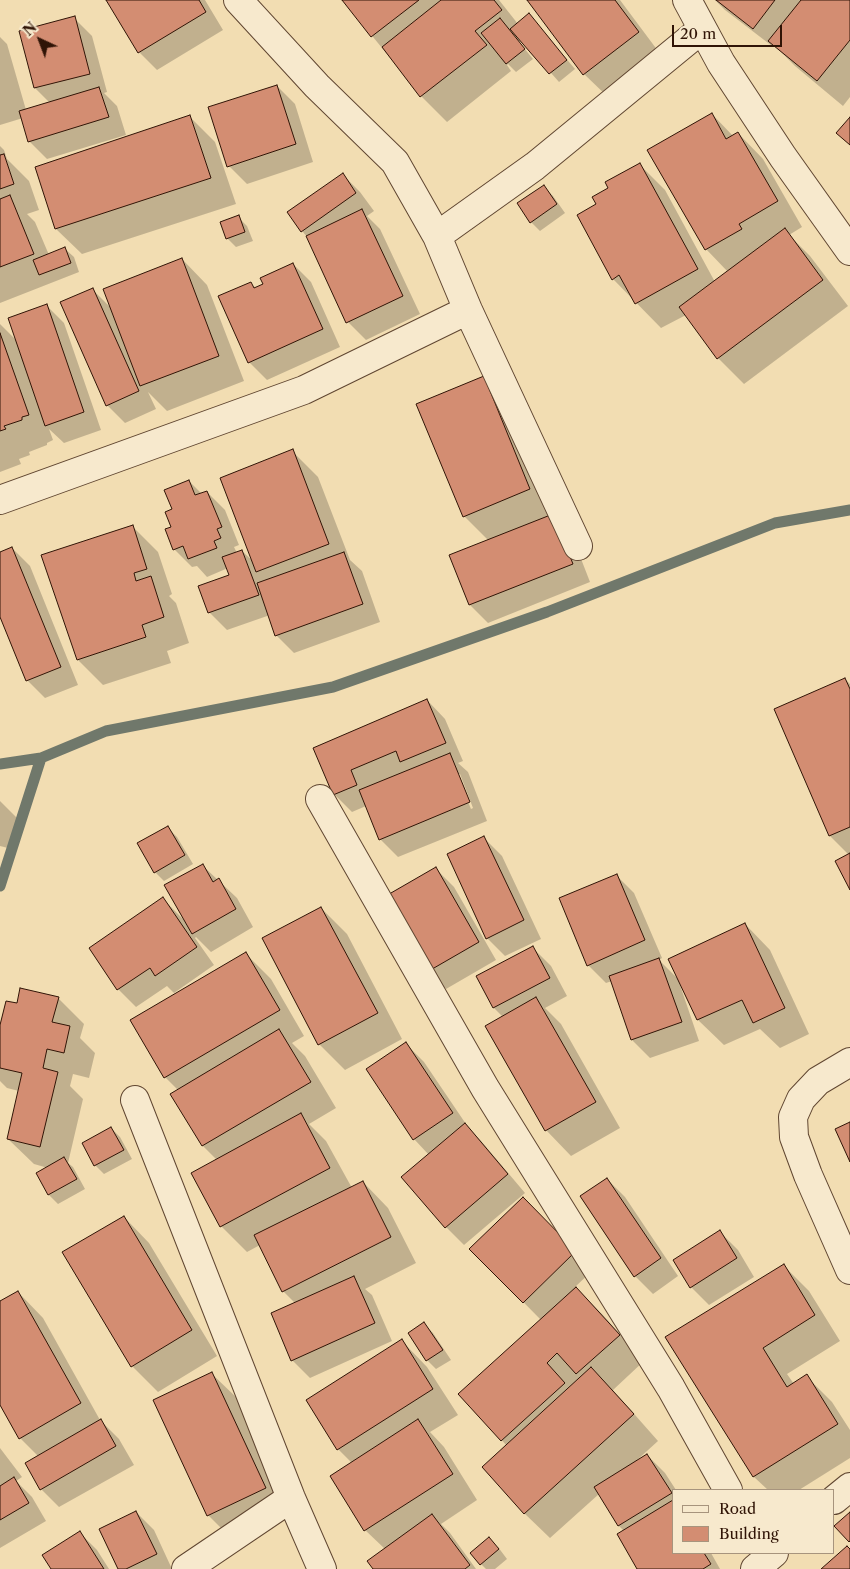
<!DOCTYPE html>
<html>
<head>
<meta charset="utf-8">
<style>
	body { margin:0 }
	#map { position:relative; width:850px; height:1569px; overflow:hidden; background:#f2ddb2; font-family:"Libre Caslon Text",serif }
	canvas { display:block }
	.legend { position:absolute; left:672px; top:1489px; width:162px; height:65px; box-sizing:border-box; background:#f7e9cd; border:1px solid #a7947d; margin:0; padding:6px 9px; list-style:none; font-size:15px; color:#301406 }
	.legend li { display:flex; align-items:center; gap:10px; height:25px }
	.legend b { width:25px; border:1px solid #a7947d }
	.north { position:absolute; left:15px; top:15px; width:50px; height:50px; -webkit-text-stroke:4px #f7e9cd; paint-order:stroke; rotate:317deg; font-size:14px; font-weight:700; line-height:20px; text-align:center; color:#301406 }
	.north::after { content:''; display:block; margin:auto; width:18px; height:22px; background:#301406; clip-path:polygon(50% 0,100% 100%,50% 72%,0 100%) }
	.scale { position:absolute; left:672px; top:25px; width:110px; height:22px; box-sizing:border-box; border:2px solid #301406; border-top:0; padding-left:6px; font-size:15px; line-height:18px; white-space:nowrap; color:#301406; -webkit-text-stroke:4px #f7e9cd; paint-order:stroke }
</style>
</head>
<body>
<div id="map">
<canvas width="850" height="1569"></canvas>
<ul class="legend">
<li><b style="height:6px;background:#f7e9cd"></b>Road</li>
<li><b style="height:14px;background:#d38d72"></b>Building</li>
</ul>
<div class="north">N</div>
<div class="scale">20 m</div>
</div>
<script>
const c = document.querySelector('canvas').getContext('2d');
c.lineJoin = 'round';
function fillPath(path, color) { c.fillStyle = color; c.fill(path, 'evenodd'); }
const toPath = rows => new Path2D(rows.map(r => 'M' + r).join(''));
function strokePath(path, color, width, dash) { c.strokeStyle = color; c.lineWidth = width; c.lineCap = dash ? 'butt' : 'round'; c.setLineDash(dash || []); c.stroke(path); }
fillPath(toPath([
	[108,0,205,0,223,30,157,70,139,52],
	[343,0,499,0,518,24,529,15,575,69,559,82,522,40,519,42,533,59,516,72,508,64,507,65,511,71,447,122,421,96],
	[528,0,620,0,664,59,610,99,584,74],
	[715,0,850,0,850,97,843,106,795,66,773,44,772,46,725,10],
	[74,18,92,36,107,92,104,93,117,106,126,135,47,159,29,141,23,118,0,125,0,37,7,44,26,110,50,103,35,88,21,32],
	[277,86,295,104,313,162,247,184,229,166],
	[712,114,733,136,738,133,763,159,802,227,789,235,810,256,848,306,744,384,718,358,686,315,661,328,613,279,598,205,610,188,639,164,665,190,715,282,728,272,706,249],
	[190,117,215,142,236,204,82,254,56,229,36,168],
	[0,146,4,150,7,159,29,181,39,210,27,214,35,222,49,255,64,248,74,257,79,272,0,303],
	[342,174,360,192,374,211,367,216,380,229,420,314,366,340,348,322,307,237,288,213],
	[544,187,553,196,565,213,540,231,531,222],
	[238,217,247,226,253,241,236,247,227,238],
	[182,259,207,285,244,381,167,411,148,392,156,409,125,423,107,405,92,289,112,309],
	[293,264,311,282,340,347,267,380,249,362,250,283,256,288,264,284],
	[46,305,64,323,101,430,64,443,49,429,53,440,47,443,47,445,29,452,30,455,19,459,21,464,0,472,0,324,17,341],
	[483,378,509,404,571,533,590,582,488,623,470,605,451,556,489,541,464,516],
	[292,451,318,477,350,560,362,571,380,622,294,653,276,635,270,615,227,630,209,612,230,576,228,568,207,577,197,566,192,567,174,549,173,528,173,510,189,481,202,494,207,492,225,510,239,545,234,547,237,553,242,551,255,563],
	[132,526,158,552,172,594,169,596,176,603,189,643,167,651,171,663,103,685,78,660],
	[12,548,30,566,78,685,45,698,27,680,0,614,0,553],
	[845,679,850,684,850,888,849,855,830,836],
	[427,700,445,719,463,761,458,763,468,772,487,821,398,857,380,839,366,806,352,812,334,794,314,748],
	[457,774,460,774,473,808,471,809],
	[0,801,17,818,8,848,0,846],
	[168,828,177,837,193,864,164,881,155,872],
	[484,838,502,856,541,939,505,956,487,938],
	[202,865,237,898,253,927,211,952,196,937,195,938,214,965,174,993,167,986,136,1007,118,989,90,949,163,899,185,921],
	[436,869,454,887,496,960,446,989,428,971],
	[616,875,634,893,662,958,659,960,679,980,745,924,770,950,809,1034,780,1048,760,1029,724,1045,698,1020,680,982,679,982,699,1041,650,1058,632,1040,612,981,606,983,588,965],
	[321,908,347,934,402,1039,345,1070,319,1044],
	[533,948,551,966,567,996,545,1008,561,1024,620,1128,571,1156,546,1130,503,1017,494,1008,478,977],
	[245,953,271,979,304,1036,292,1043,305,1056,336,1108,309,1124,326,1141,352,1188,363,1182,388,1208,416,1263,365,1289,372,1295,392,1341,310,1378,292,1360,295,1303,283,1291,260,1245,247,1252,221,1226,217,1160,203,1146,172,1094,178,1090,165,1077],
	[58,998,84,1024,80,1038,95,1053,89,1078,73,1074,70,1086,83,1099,68,1163,73,1167,85,1189,58,1204,49,1195,38,1174,48,1168,34,1164,8,1139,19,1091,7,1088,0,1081,0,1030,18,1004],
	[406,1044,424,1062,468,1127,482,1142,525,1193,464,1245,446,1227,429,1155,414,1139],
	[111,1128,120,1137,132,1159,104,1174,95,1165,83,1143],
	[607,1179,625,1197,678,1276,653,1294,635,1276],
	[523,1198,593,1270,575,1287,602,1314,644,1361,613,1390,658,1441,636,1461,637,1462,647,1455,665,1473,676,1490,674,1490,674,1553,711,1553,720,1569,639,1569,624,1531,619,1526,599,1494,550,1538,524,1513,507,1446,460,1394,541,1320,471,1249],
	[124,1217,149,1243,217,1356,158,1392,132,1366],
	[720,1232,738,1250,754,1277,709,1305,691,1287,675,1260],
	[783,1265,809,1291,840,1341,787,1374,794,1384,806,1376,832,1402,850,1430,850,1458,799,1490,768,1490,754,1477,667,1338],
	[18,1292,43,1318,100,1420,119,1439,134,1465,59,1507,41,1489,27,1463,38,1456,20,1438,0,1402,0,1302],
	[424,1324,433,1333,451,1360,436,1369,427,1360,410,1333],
	[402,1341,427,1367,458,1415,430,1432,444,1447,477,1500,441,1524,450,1533,476,1569,374,1569,385,1549,365,1530,352,1463,338,1449],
	[212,1374,238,1399,291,1514,234,1541,208,1515],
	[0,1448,22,1477,16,1481,32,1497,46,1521,0,1548],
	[136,1512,154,1530,172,1569,120,1569],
	[79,1532,97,1550,109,1569,53,1569],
	[498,1547,507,1559,495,1569,486,1569,481,1564]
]), '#0003');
strokePath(toPath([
	[0,764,41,758,106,731,333,687,547,612,775,523,850,510],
	[0,886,41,758]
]), '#70786b', 11);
const building = toPath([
	[106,0,199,0,206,12,138,53,106,0],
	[342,0,419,0,371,37,342,0],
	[441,0,494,0,502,10,475,31,487,45,420,97,382,47,441,0],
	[527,0,615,0,639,32,583,75,527,0],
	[716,0,775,0,753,29,716,0],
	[801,0,850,0,850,40,817,81,768,41,801,0],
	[529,13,567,60,549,74,510,29,529,13],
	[75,16,90,74,34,88,19,31,75,16],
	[500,18,525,49,506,64,481,33,500,18],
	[277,85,296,144,227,167,208,107,277,85],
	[99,87,109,117,28,142,19,111,99,87],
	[712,113,726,139,738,132,778,201,739,224,742,229,705,250,647,150,712,113],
	[190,115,211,178,55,229,35,167,190,115],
	[850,117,850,145,836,133,850,117],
	[4,154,14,184,0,189,0,155,4,154],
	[640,163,698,269,635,304,619,275,612,280,577,215,596,204,592,197,608,188,605,182,640,163],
	[343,173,356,193,301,232,287,212,343,173],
	[544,185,557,204,530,223,517,203,544,185],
	[10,195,34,254,0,267,0,199,10,195],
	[362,209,403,296,346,323,306,236,362,209],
	[239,215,245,232,226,239,220,222,239,215],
	[785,228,823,280,717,359,679,307,785,228],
	[65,247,71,263,39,275,33,260,65,247],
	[182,258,219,356,140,386,103,289,182,258],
	[293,263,323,329,248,363,218,296,251,282,254,288,263,284,260,278,293,263],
	[93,288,139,391,106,406,60,302,93,288],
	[47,304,84,412,45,426,8,318,47,304],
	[0,333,29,415,22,417,22,420,4,426,6,429,0,431,0,333],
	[484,376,530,489,463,517,416,404,484,376],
	[293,449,329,544,256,572,220,478,293,449],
	[189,480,195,495,207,491,222,527,217,529,221,538,214,541,217,548,188,559,183,546,173,550,165,529,171,527,165,512,172,509,164,490,189,480],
	[553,514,573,564,469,605,449,555,553,514],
	[133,525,147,569,134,573,136,581,151,576,164,617,142,625,146,637,77,660,41,555,133,525],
	[12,547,61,667,26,681,0,617,0,552,12,547],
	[242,550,259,595,208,613,198,586,229,575,222,557,242,550],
	[344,552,363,604,275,636,257,583,344,552],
	[845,678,850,689,850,827,829,836,774,709,845,678],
	[427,699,446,743,400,762,396,751,351,770,357,785,333,795,313,748,427,699],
	[450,753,470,802,379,840,359,790,450,753],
	[168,826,185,855,154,873,137,843,168,826],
	[484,836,524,920,486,939,447,854,484,836],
	[850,853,850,890,835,861,850,853],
	[203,864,213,882,219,878,236,909,192,934,164,885,203,864],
	[436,867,479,942,427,972,384,897,436,867],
	[617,874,645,940,587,966,559,898,617,874],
	[163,897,197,947,155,976,150,968,117,990,89,948,163,897],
	[321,907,378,1013,318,1045,262,938,321,907],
	[745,923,785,1008,753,1023,742,1000,697,1020,668,959,745,923],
	[533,946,550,978,493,1008,476,976,533,946],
	[246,952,280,1010,164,1078,130,1020,246,952],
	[659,958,682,1022,631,1040,609,976,659,958],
	[20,988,59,997,52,1022,70,1026,64,1053,47,1049,43,1068,58,1072,40,1147,7,1139,22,1073,0,1068,0,1025,6,1001,17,1003,20,988],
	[536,997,596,1102,545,1131,485,1026,536,997],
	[279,1029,311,1082,202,1146,170,1094,279,1029],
	[406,1042,453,1113,413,1140,366,1069,406,1042],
	[301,1113,330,1168,220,1227,191,1173,301,1113],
	[850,1122,850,1162,835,1129,850,1122],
	[465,1123,508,1174,445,1228,401,1177,465,1123],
	[111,1127,124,1150,94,1166,82,1143,111,1127],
	[64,1157,77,1179,48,1195,36,1173,64,1157],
	[607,1178,661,1258,634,1277,580,1196,607,1178],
	[363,1181,391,1237,282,1292,254,1235,363,1181],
	[523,1197,576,1251,523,1303,469,1249,523,1197],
	[124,1216,192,1330,131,1367,62,1252,124,1216],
	[720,1230,737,1258,690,1288,673,1260,720,1230],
	[784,1264,815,1315,763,1348,787,1387,807,1374,838,1424,753,1477,665,1337,784,1264],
	[354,1276,375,1323,291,1361,271,1313,354,1276],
	[576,1287,620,1335,576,1374,557,1353,547,1363,565,1383,501,1441,458,1394,576,1287],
	[18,1291,81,1403,19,1439,0,1405,0,1301,18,1291],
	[424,1322,443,1350,426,1361,408,1333,424,1322],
	[402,1339,433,1389,337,1450,306,1400,402,1339],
	[591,1367,634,1414,524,1514,482,1467,591,1367],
	[212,1372,266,1488,207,1516,153,1400,212,1372],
	[101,1419,116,1446,40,1490,25,1463,101,1419],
	[418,1419,453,1474,364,1531,330,1476,418,1419],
	[647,1454,672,1493,618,1526,594,1487,647,1454],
	[14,1477,29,1503,0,1520,0,1486,14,1477],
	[673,1500,674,1553,704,1553,711,1564,703,1569,637,1569,617,1534,673,1500],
	[136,1511,157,1554,126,1569,118,1569,99,1529,136,1511],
	[850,1512,850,1541,849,1542,834,1526,850,1512],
	[432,1514,470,1565,465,1569,373,1569,367,1561,432,1514],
	[80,1531,104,1569,51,1569,42,1555,80,1531],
	[489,1537,499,1549,480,1565,470,1553,489,1537],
	[847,1546,850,1549,850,1569,821,1569,847,1546]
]);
fillPath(building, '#d38d72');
strokePath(building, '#301406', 1);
const minor = toPath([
	[238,0,317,86,395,162,437,236,468,310,578,546],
	[687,0,721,63,783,157,850,251],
	[437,236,535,166,702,29],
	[0,500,304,390,468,310],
	[320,799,485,1088,671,1388,728,1490],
	[850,1062,818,1081,801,1099,793,1117,794,1137,808,1175,850,1270],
	[135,1100,291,1498,322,1569],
	[834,1500,850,1487],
	[186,1569,291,1498],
	[755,1569,774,1553]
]);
strokePath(minor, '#604631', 30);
strokePath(minor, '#f7e9cd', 28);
</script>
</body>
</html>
